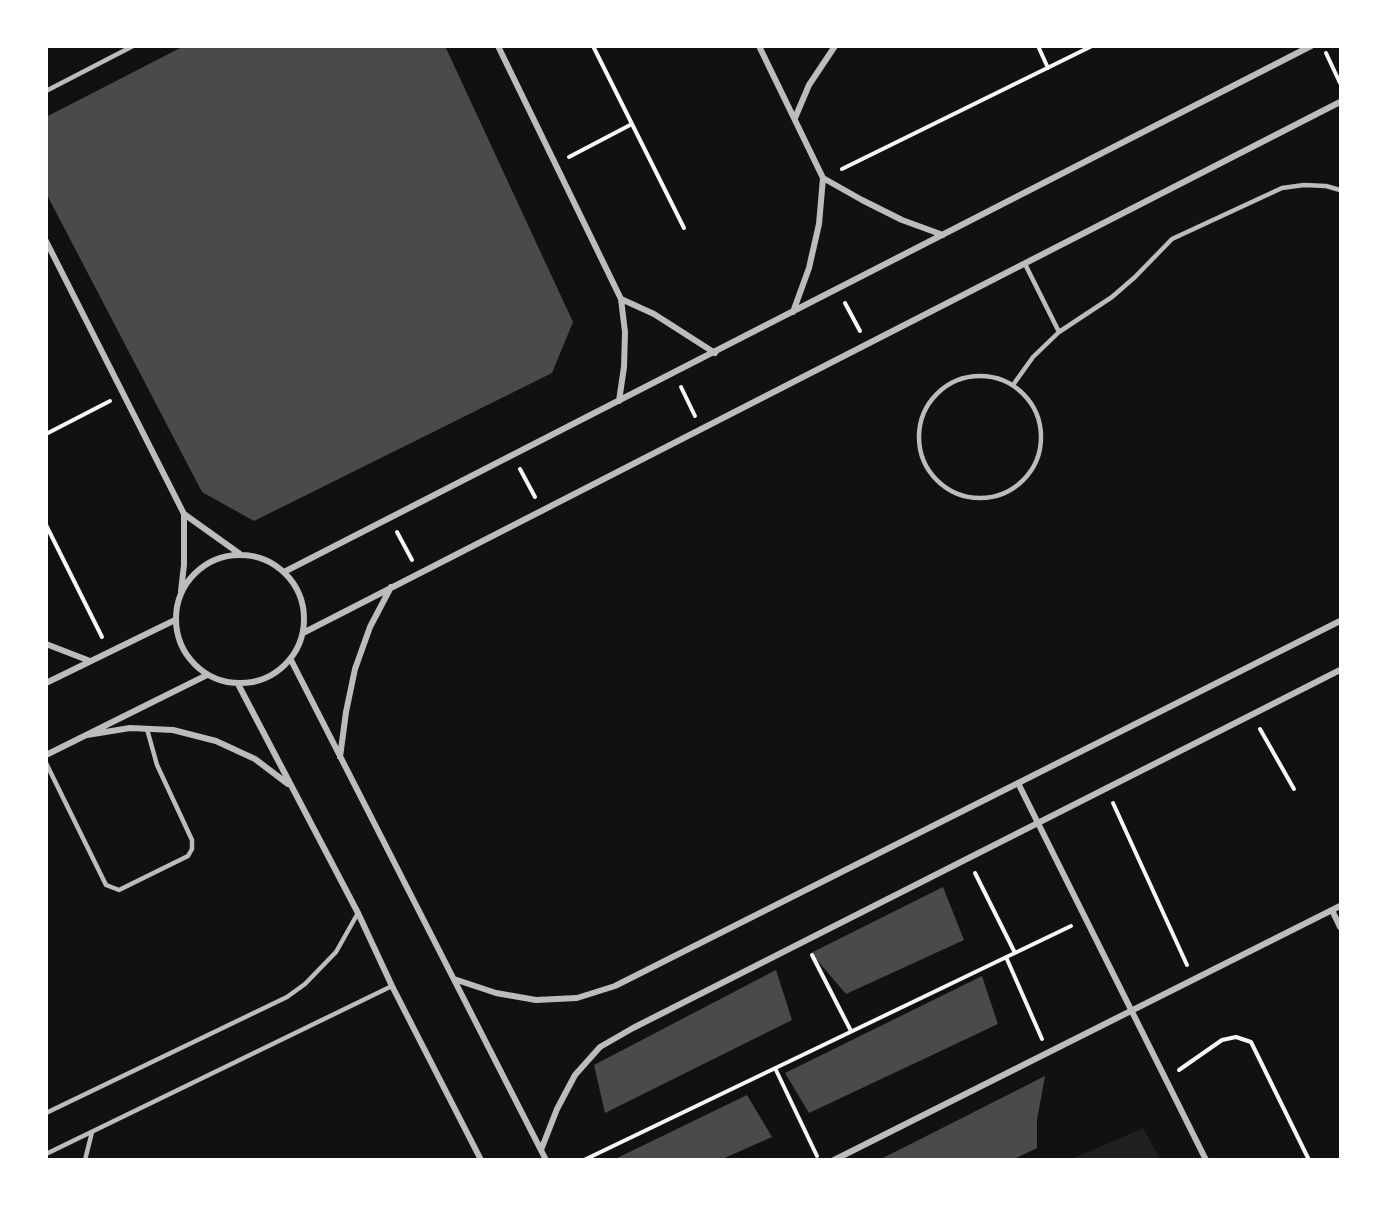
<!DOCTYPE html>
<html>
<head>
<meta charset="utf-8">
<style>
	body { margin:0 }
	#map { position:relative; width:1387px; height:1206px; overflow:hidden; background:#111; font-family:"Work Sans",sans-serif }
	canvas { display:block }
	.frame { position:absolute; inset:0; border:48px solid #fff; pointer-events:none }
</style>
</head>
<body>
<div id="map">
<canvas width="1387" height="1206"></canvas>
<div class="frame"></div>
</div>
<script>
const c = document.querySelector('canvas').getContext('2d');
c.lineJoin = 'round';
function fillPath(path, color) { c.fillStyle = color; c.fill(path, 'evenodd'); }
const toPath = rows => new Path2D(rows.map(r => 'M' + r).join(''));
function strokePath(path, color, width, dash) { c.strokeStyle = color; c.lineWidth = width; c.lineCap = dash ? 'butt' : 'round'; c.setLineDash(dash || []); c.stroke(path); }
fillPath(toPath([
	[1143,1128,1160,1159,1072,1159]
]), '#202020');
fillPath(toPath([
	[184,46,445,46,573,322,552,373,254,521,202,492,46,193,46,117],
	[943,887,964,940,846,994,811,953],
	[776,970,792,1020,605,1113,594,1065],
	[982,976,998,1024,809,1113,785,1073],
	[1045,1076,1037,1120,1037,1148,1012,1160,879,1160],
	[747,1095,772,1137,720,1160,613,1160]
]), '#4a4a4a');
strokePath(toPath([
	[593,46,684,228],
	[1038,46,1048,68],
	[1326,53,1340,83],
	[569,157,632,124],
	[842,169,1092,46],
	[845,303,860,331],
	[681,387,695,416],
	[46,434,110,401],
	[520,469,535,497],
	[46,525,102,637],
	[397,532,412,560],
	[1260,729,1294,789],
	[1113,803,1187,965],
	[975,873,1015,953],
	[812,955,851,1031],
	[1006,957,1042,1039],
	[775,1068,817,1156],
	[1179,1070,1222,1040,1236,1037,1251,1042,1309,1160],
	[584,1160,1071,926]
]), '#f5f5f5', 4);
strokePath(toPath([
	[46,91,133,46],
	[1025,264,1059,332],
	'919 437a61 61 0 1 1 122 0a61 61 0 1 1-122 0Z',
	[1013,385,1033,357,1059,332,1112,297,1135,277,1172,239,1282,188,1304,185,1326,186,1340,190],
	[46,763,106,885,119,890,188,856,192,849,192,840,157,765,147,729],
	[46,1113,287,997,305,984,336,952,358,913],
	[46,1154,392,986],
	[85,1160,92,1132]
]), '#bcbcbc', 4.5);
strokePath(toPath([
	[498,46,621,299,625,332,624,367,619,401],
	[759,46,823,178,819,224,809,268,793,312],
	[795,118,809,85,835,46],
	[823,178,862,200,902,220,943,235],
	[46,241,184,514,240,554],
	[621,299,654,314,715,353],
	'176 619a64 64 0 1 1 128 0a64 64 0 1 1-128 0Z',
	[284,572,1311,46],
	[181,591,184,565,184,514],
	[303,633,1340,102],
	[46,644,90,661],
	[291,660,546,1160],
	[46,683,175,620],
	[238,684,358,913,392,986,481,1160],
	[87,735,130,728,173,730,216,741,255,759,288,784],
	[46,755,207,675],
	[340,757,346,712,355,669,370,627,391,587],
	[1018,783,1206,1160],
	[1332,910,1340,927],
	[454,979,496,993,536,1000,577,998,615,986,1340,621],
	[541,1150,557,1109,575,1075,600,1047,633,1028,1340,670],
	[834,1160,1340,906]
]), '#bcbcbc', 6);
</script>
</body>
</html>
